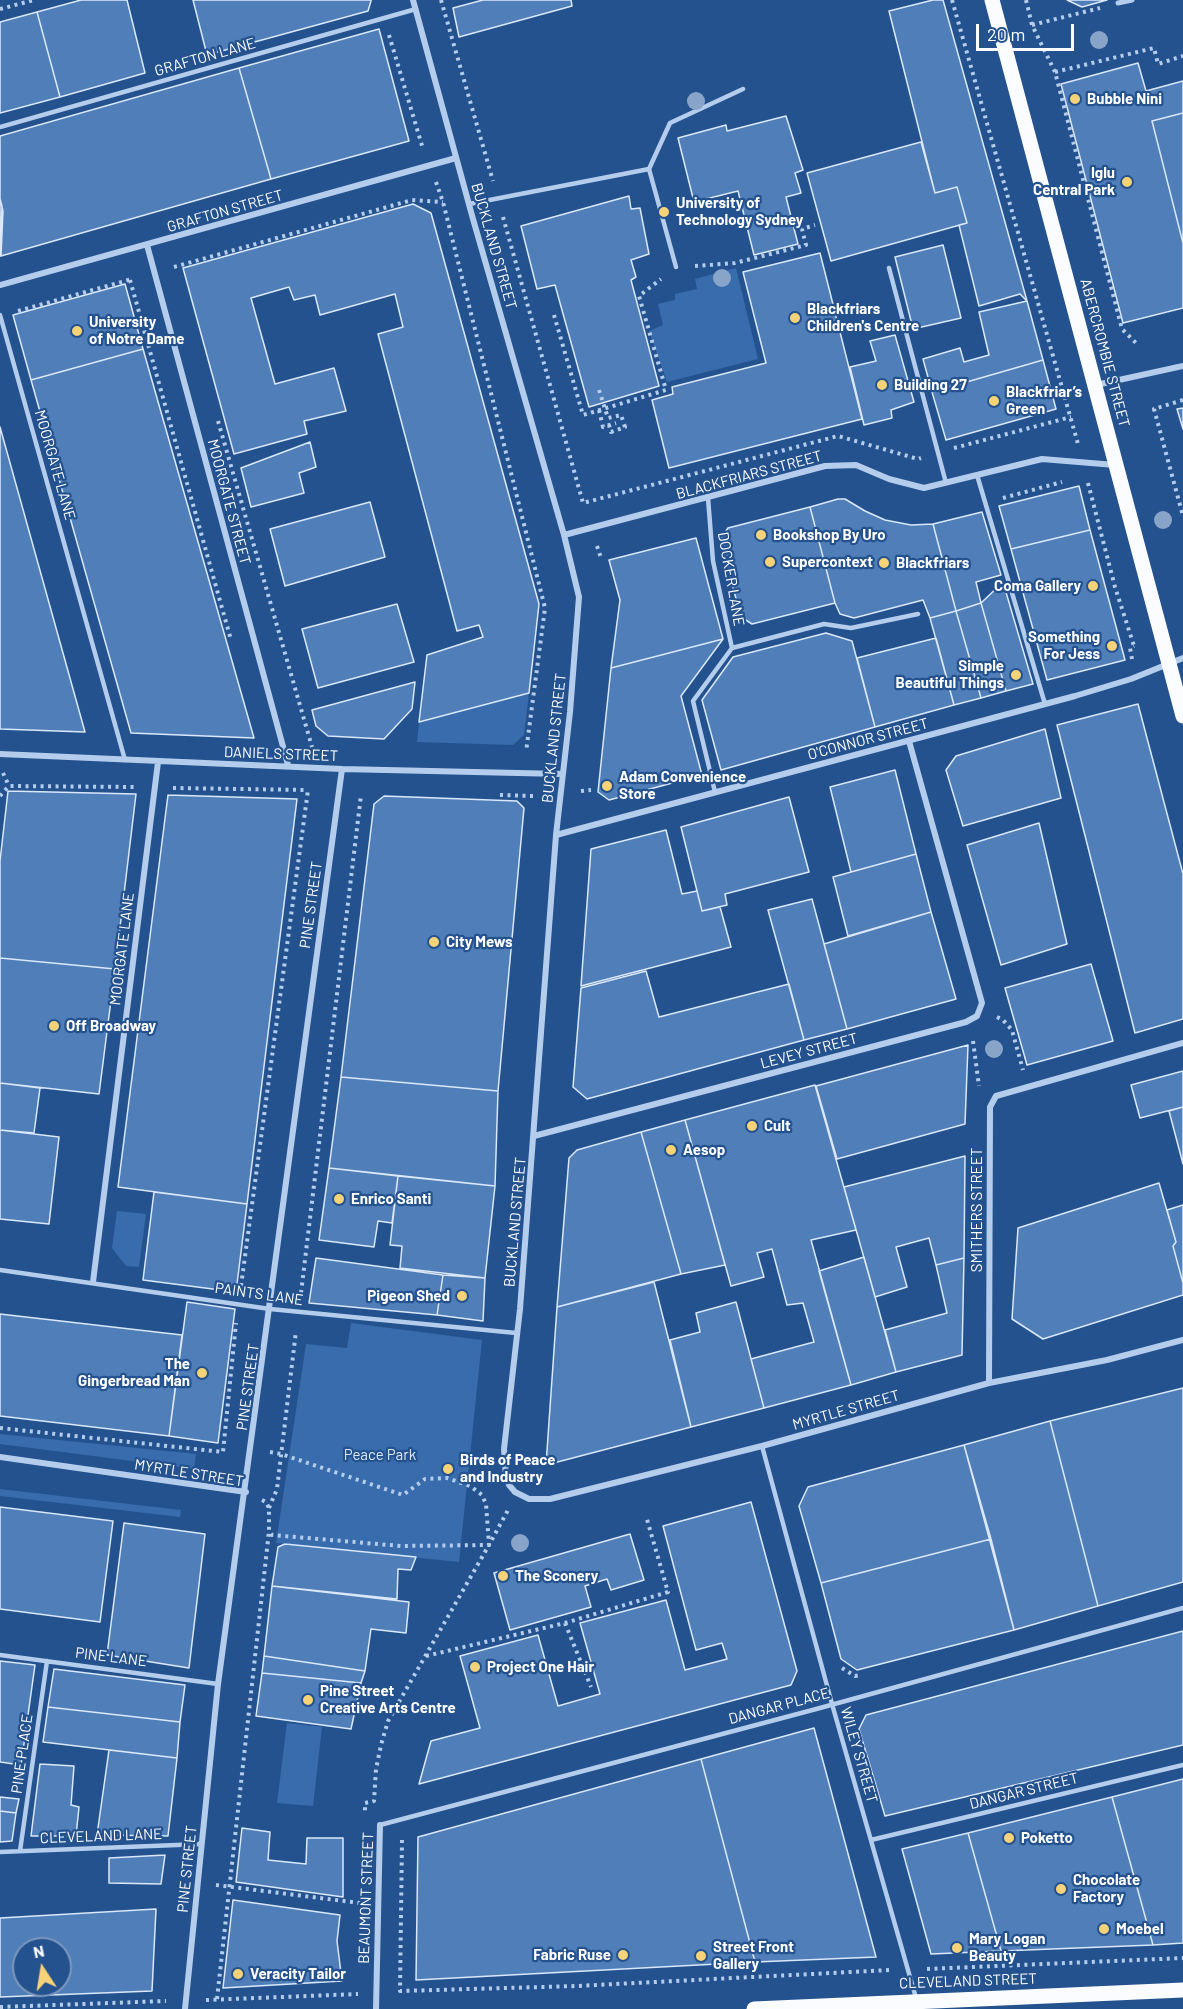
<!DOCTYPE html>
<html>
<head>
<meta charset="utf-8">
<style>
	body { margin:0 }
	#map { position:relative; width:1183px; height:2009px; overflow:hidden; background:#24528f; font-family:Barlow,sans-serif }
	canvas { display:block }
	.north { position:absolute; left:12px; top:1937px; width:60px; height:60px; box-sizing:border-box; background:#24528f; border:2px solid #7c97bc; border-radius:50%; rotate:348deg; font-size:16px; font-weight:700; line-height:24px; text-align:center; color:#fff }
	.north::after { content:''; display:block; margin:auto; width:21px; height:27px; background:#f6d278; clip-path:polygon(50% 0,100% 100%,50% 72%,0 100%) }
	.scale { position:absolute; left:976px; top:24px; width:98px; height:27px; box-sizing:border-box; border:3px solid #fff; border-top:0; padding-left:8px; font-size:18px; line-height:21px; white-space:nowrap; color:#fff; -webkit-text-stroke:4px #24528f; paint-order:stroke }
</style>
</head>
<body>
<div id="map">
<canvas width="1183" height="2009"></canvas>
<div class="north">N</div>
<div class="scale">20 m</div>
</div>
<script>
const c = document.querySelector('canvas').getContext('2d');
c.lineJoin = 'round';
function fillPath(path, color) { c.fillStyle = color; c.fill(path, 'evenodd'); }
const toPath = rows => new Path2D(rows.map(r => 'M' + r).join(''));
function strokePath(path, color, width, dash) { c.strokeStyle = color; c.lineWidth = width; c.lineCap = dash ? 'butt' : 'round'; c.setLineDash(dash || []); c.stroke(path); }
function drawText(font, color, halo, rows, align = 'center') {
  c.font = font + ' Barlow,sans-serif'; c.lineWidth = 4.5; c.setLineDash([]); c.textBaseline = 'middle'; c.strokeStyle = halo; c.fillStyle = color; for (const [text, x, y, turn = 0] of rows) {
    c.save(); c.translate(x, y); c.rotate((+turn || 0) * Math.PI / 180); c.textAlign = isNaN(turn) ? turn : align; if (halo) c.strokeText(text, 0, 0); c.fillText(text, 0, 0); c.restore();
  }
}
fillPath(toPath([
	[736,268,758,359,667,382,649,331,663,325,658,304,675,300,675,294,697,289,695,279],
	[529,693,524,735,513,745,417,742,419,722],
	[117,1211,146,1214,139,1267,126,1266,112,1248],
	[351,1323,482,1340,459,1562,276,1543,306,1344,347,1348],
	[0,1434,196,1454,194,1469,0,1444],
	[0,1489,181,1510,180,1517,0,1496],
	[287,1723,322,1727,313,1806,277,1803]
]), '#386cac');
const building = toPath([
	[81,0,127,0,145,73,60,97,37,12,81,0],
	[193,0,371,0,371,1,368,11,207,55,193,0],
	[483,0,571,0,572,6,459,37,453,8,483,0],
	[933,0,943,0,1027,301,1020,294,979,306,959,225,967,223,957,187,935,193,889,11,933,0],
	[1067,0,1107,0,1082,7,1067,0],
	[37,12,60,97,0,113,0,22,37,12],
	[379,29,409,141,271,179,239,68,379,29],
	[1138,63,1146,91,1183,81,1183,113,1152,121,1183,243,1183,308,1123,323,1061,84,1138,63],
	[239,68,271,179,1,256,3,211,0,199,0,136,239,68],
	[1183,113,1183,243,1152,121,1183,113],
	[786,116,803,170,795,173,801,193,786,197,798,244,754,255,738,191,694,202,678,138,726,125,727,131,786,116],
	[921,142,935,193,957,187,967,223,831,261,807,173,921,142],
	[629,196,631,209,640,208,649,254,631,260,636,277,631,280,659,386,589,407,555,285,537,289,521,226,629,196],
	[0,199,2,206,0,256,0,199],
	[413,204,431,213,539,604,529,693,419,722,427,655,483,637,479,625,457,631,378,334,403,327,395,294,320,315,315,295,294,300,289,287,251,298,275,384,334,368,346,411,304,421,307,434,234,454,183,268,413,204],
	[943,245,961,318,913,329,895,257,943,245],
	[820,253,862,419,669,468,652,400,673,394,672,387,766,363,743,272,820,253],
	[125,284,143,349,31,380,13,315,125,284],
	[1027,301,1043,360,932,392,923,359,960,348,964,362,989,355,979,312,1027,301],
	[895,335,914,402,891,410,892,418,864,425,850,367,876,361,870,341,895,335],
	[143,349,254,738,131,733,31,380,143,349],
	[1043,360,1056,409,946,440,932,392,1043,360],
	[1183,408,1183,429,1177,409,1183,408],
	[0,427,85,732,0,729,0,427],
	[310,442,316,467,299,473,304,493,251,507,241,468,310,442],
	[1079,486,1090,530,1011,549,999,506,1079,486],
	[838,499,845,499,865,511,885,520,911,525,933,524,956,611,930,618,923,600,854,618,840,614,835,603,810,507,838,499],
	[370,502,385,557,285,586,270,529,370,502],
	[810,507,835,603,752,624,741,617,720,540,728,528,810,507],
	[982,512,1001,575,976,582,981,603,956,611,933,524,982,512],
	[1090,530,1125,660,1047,680,1011,549,1090,530],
	[696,538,723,639,611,668,620,600,609,560,696,538],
	[1003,582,1033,684,1006,691,981,603,1003,582],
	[981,603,1006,691,981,698,956,611,981,603],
	[397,604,414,662,318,688,302,629,397,604],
	[956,611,981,698,954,705,930,618,956,611],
	[826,633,852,641,875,727,721,770,702,700,733,657,826,633],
	[936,638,954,705,875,727,857,658,936,638],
	[723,639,681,696,702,775,609,800,598,792,611,668,723,639],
	[415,682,412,709,384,739,328,736,316,726,312,710,415,682],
	[1138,704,1183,874,1183,1019,1135,1033,1057,725,1138,704],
	[1045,729,1061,798,963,826,946,770,956,756,1045,729],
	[895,770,916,854,851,872,830,787,895,770],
	[8,791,136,794,115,969,0,958,0,861,8,791],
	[168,795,297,799,247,1204,118,1187,168,795],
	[384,796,517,801,524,808,498,1091,341,1077,374,804,384,796],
	[789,797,809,872,725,894,727,905,702,911,681,827,789,797],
	[1039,823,1067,944,1001,965,967,845,1039,823],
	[666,830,682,894,697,891,702,911,720,907,731,947,581,986,591,849,666,830],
	[916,854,931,912,848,936,833,877,916,854],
	[812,899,847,1029,804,1040,768,910,812,899],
	[931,912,956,999,847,1029,824,944,931,912],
	[0,958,115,969,99,1094,0,1083,0,958],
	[1091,964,1113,1041,1027,1065,1005,988,1091,964],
	[646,971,659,1017,789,984,804,1040,587,1099,573,1087,581,988,646,971],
	[968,1045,965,1124,837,1159,816,1086,968,1045],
	[1183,1071,1183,1107,1140,1118,1131,1085,1183,1071],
	[341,1077,498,1091,495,1186,329,1168,341,1077],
	[0,1083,40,1088,34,1133,0,1130,0,1083],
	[815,1085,856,1230,811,1240,851,1385,764,1408,751,1359,814,1342,803,1303,787,1305,772,1249,757,1253,764,1277,731,1286,685,1120,815,1085],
	[1183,1107,1183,1164,1169,1111,1183,1107],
	[685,1120,725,1265,681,1274,641,1132,685,1120],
	[0,1130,59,1137,49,1224,0,1219,0,1130],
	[641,1132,681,1274,557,1307,569,1158,577,1150,641,1132],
	[965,1156,964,1258,936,1265,929,1238,896,1247,907,1287,875,1297,844,1187,965,1156],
	[329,1168,398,1176,392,1223,378,1221,374,1247,319,1240,329,1168],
	[398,1176,495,1186,485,1278,400,1268,402,1246,390,1245,398,1176],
	[1159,1183,1176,1242,1173,1246,1183,1283,1183,1295,1043,1339,1012,1319,1018,1228,1159,1183],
	[154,1192,247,1204,236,1292,143,1280,154,1192],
	[1183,1205,1183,1283,1173,1246,1176,1242,1167,1210,1183,1205],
	[864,1257,896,1372,851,1385,819,1271,864,1257],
	[316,1258,443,1275,437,1315,309,1303,316,1258],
	[964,1258,962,1355,896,1372,885,1330,947,1313,936,1265,964,1258],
	[443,1275,485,1278,483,1321,437,1315,443,1275],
	[654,1282,691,1427,546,1465,557,1307,654,1282],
	[187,1302,235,1309,218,1443,169,1436,187,1302],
	[736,1302,764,1408,691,1427,670,1340,700,1332,696,1313,736,1302],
	[0,1314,182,1335,169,1436,0,1416,0,1314],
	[1183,1388,1183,1582,1098,1606,1050,1421,1183,1388],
	[1050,1421,1098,1606,1014,1630,964,1445,1050,1421],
	[964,1445,991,1539,821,1583,799,1506,808,1487,964,1445],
	[751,1502,797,1671,791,1685,419,1784,431,1741,480,1728,460,1656,538,1635,558,1706,600,1694,580,1623,666,1600,685,1670,727,1659,722,1643,696,1650,663,1526,751,1502],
	[0,1507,113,1521,100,1622,0,1609,0,1507],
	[124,1523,205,1534,189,1668,107,1655,124,1523],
	[630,1534,644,1580,611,1590,607,1579,585,1586,591,1607,510,1630,494,1573,630,1534],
	[991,1539,1014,1630,857,1670,841,1659,821,1583,991,1539],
	[285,1544,416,1557,411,1570,398,1569,397,1599,272,1586,278,1547,285,1544],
	[272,1586,409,1602,406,1633,371,1629,365,1671,264,1656,272,1586],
	[1183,1631,1183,1745,885,1816,859,1729,866,1715,1183,1631],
	[264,1656,365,1671,361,1683,262,1673,264,1656],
	[0,1661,35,1665,21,1765,0,1762,0,1661],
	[54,1669,185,1685,180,1722,48,1707,54,1669],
	[262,1673,361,1683,351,1729,256,1716,262,1673],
	[48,1707,180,1722,177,1758,43,1742,48,1707],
	[814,1728,876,1957,755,1962,701,1759,814,1728],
	[109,1750,177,1758,168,1836,97,1835,109,1750],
	[701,1759,755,1962,416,1980,418,1837,701,1759],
	[40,1764,74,1766,71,1805,79,1807,76,1836,31,1836,40,1764],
	[1183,1779,1183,1943,1153,1945,1112,1797,1183,1779],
	[0,1797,19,1799,16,1813,0,1811,0,1797],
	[1112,1797,1153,1945,1001,1951,968,1833,1112,1797],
	[0,1811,16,1813,12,1841,0,1842,0,1811],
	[242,1828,270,1832,268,1860,306,1864,307,1838,343,1838,343,1897,236,1882,242,1828],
	[968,1833,1001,1951,931,1954,902,1849,968,1833],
	[165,1855,161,1884,109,1883,109,1858,165,1855],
	[233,1900,340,1915,337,1941,342,1981,223,1988,233,1900],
	[156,1909,152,1991,0,1997,0,1918,156,1909],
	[24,1949,60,1949,60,1985,24,1985,24,1949]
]);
fillPath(building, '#507eb8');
strokePath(building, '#dae8f9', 1.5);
strokePath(toPath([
	[441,0,493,181],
	[952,0,1078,444],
	[1026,0,1032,25,1055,72,1122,329,1138,345],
	[0,9,34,0],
	[1032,25,1100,8],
	[389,35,423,149],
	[1055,72,1154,48,1158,64,1183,56],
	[436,182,443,202,545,608,526,752],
	[503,217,583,503,838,436,918,459,921,458],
	[695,266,735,263,806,245,802,229,815,225],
	[174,267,412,200,443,202],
	[130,280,231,640],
	[18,311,132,279],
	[554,315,583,415,666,390,639,296,661,279],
	[599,390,608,418,621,415,625,427,611,432,609,425],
	[1183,400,1154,409,1183,516],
	[599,410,603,427,616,423],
	[218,421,312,747],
	[954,448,1071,417],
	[1088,483,1115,587,1134,646],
	[1003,498,1062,482],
	[597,546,601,558],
	[1132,659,1130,648,1134,646],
	[3,773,9,786],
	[173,788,307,790],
	[581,791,591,790],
	[500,795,534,796],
	[0,796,9,786,136,787],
	[997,1017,1003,1020,1012,1030,1023,1070],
	[973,1041,979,1086],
	[241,1286,308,790],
	[301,1293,361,795],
	[0,1428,223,1452,236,1323],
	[270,1452,281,1454,403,1495,425,1479,447,1478,470,1486,482,1495,486,1504,489,1545,388,1721,381,1745,376,1769,374,1801,365,1803,365,1813],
	[262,1500,266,1502,269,1508,269,1531,272,1535,401,1546,489,1545,508,1510],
	[269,1508,277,1489,296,1331],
	[565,1623,591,1687],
	[426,1656,565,1623,668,1592,646,1516],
	[842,1668,855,1676,860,1675],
	[402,1840,400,1991,577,1986,890,1970],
	[216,1885,360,1903],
	[927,1969,1183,1958],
	[217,1999,269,1531],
	[206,2000,358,1994],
	[0,2007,166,2001]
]), '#b5cdec', 4, [3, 4.5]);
strokePath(toPath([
	[0,127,416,9],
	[649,169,676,267],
	[469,204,649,169,670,123,743,89],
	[889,268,946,483],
	[0,315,125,760],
	[977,475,1045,704],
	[708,498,713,561,732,648,693,701,715,792],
	[732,648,824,624,851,628,918,614],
	[0,1270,270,1309,516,1333],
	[762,1446,832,1704,916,1998],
	[0,1655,218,1684],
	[380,1825,820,1708,1183,1608],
	[871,1840,1183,1765],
	[20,1851,47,1661],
	[0,1852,202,1844]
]), '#b5cdec', 4.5);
strokePath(toPath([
	[1118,3,1132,0]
]), '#b5cdec', 5);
strokePath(toPath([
	[413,0,473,219,564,535,579,597,570,712,556,835,520,1309,504,1449,506,1477,509,1485,515,1492,529,1499,550,1499,762,1446,989,1383,1107,1360,1183,1340],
	[147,245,288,765],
	[0,285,456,158],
	[1096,385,1183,366],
	[564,535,825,466,856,465,889,479,924,488,1042,459,1115,465],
	[0,754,342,769,562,774],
	[556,835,1075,696,1131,679,1183,658],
	[534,1136,966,1022,977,1016,982,1003,909,741],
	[93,1282,158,762],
	[989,1383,990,1107,996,1096,1183,1043],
	[0,1457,246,1492],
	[185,2009,218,1684,342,769],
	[376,2009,380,1825]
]), '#b5cdec', 6);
strokePath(toPath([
	[992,0,1183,716],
	[754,2009,1183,1990]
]), '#fafcff', 15);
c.fillStyle = '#88a4c9';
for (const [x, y] of [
	[1099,40],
	[696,101],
	[722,278],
	[1163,520],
	[994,1049],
	[520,1543]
]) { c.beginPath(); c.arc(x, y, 9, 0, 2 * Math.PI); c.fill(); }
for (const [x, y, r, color] of [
	[1075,99,6,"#f6d278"],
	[1127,182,6,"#f6d278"],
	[664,212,6,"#f6d278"],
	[795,318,6,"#f6d278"],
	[77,331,6,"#f6d278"],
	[882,385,6,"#f6d278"],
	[994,401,6,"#f6d278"],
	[761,535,6,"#f6d278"],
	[770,562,6,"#f6d278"],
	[884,563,6,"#f6d278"],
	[1093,586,6,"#f6d278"],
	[1112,646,6,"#f6d278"],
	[1016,675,6,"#f6d278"],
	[607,786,6,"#f6d278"],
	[434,942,6,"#f6d278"],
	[54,1026,6,"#f6d278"],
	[752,1126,6,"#f6d278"],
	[671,1150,6,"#f6d278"],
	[339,1199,6,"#f6d278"],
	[462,1296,6,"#f6d278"],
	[202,1373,6,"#f6d278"],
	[448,1469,6,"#f6d278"],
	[503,1576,6,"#f6d278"],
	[475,1667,6,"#f6d278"],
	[308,1700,6,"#f6d278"],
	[1009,1838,6,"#f6d278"],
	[1061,1889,6,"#f6d278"],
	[1104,1929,6,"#f6d278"],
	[957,1948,6,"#f6d278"],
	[623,1955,6,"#f6d278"],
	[701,1956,6,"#f6d278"],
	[238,1974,6,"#f6d278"]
]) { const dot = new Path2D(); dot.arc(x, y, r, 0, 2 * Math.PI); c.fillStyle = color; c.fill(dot); strokePath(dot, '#24528f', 2); }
drawText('15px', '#fff', '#24528f', [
	["GRAFTON LANE",205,57,-16],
	["GRAFTON STREET",225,211,-16],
	["BUCKLAND STREET",494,246,74],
	["ABERCROMBIE STREET",1105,353,75],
	["MOORGATE LANE",55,465,74],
	["BLACKFRIARS STREET",749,475,-15],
	["MOORGATE STREET",229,502,75],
	["DOCKER LANE",731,579,80],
	["BUCKLAND STREET",554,738,-84],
	["O'CONNOR STREET",868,739,-15],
	["DANIELS STREET",281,754,2],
	["PINE STREET",311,905,-82],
	["MOORGATE LANE",122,949,-83],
	["LEVEY STREET",809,1051,-15],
	["SMITHERS STREET",977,1210,-90],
	["BUCKLAND STREET",515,1222,-85],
	["PAINTS LANE",259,1294,8],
	["PINE STREET",248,1387,-82],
	["MYRTLE STREET",846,1410,-16],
	["MYRTLE STREET",189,1473,9],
	["PINE LANE",111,1657,7],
	["DANGAR PLACE",779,1706,-15],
	["PINE PLACE",22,1754,-82],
	["WILEY STREET",859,1755,74],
	["DANGAR STREET",1024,1791,-14],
	["CLEVELAND LANE",101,1836,-2],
	["PINE STREET",187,1869,-84],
	["BEAUMONT STREET",366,1898,-88],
	["CLEVELAND STREET",968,1981,-2]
]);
drawText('bold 15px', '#fff', '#24528f', [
	["Bubble Nini",1087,99],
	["Iglu",1115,173,"right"],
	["Central Park",1115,190,"right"],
	["University of",676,203],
	["Technology Sydney",676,220],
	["Blackfriars",807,309],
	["Children's Centre",807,326],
	["University",89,322],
	["of Notre Dame",89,339],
	["Building 27",894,385],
	["Blackfriar’s",1006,392],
	["Green",1006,409],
	["Bookshop By Uro",773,535],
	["Supercontext",782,562],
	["Blackfriars",896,563],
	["Coma Gallery",1081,586,"right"],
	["Something",1100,637,"right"],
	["For Jess",1100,654,"right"],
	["Simple",1004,666,"right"],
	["Beautiful Things",1004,683,"right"],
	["Adam Convenience",619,777],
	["Store",619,794],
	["City Mews",446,942],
	["Off Broadway",66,1026],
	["Cult",764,1126],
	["Aesop",683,1150],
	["Enrico Santi",351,1199],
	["Pigeon Shed",450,1296,"right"],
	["The",190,1364,"right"],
	["Gingerbread Man",190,1381,"right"],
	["Birds of Peace",460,1460],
	["and Industry",460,1477],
	["The Sconery",515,1576],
	["Project One Hair",487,1667],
	["Pine Street",320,1691],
	["Creative Arts Centre",320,1708],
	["Poketto",1021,1838],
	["Chocolate",1073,1880],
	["Factory",1073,1897],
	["Moebel",1116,1929],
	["Mary Logan",969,1939],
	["Beauty",969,1956],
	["Street Front",713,1947],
	["Gallery",713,1964],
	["Fabric Ruse",611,1955,"right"],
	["Veracity Tailor",250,1974]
], 'left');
drawText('15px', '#dae8f9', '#24528f', [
	["Peace Park",380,1455]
]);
</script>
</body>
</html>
